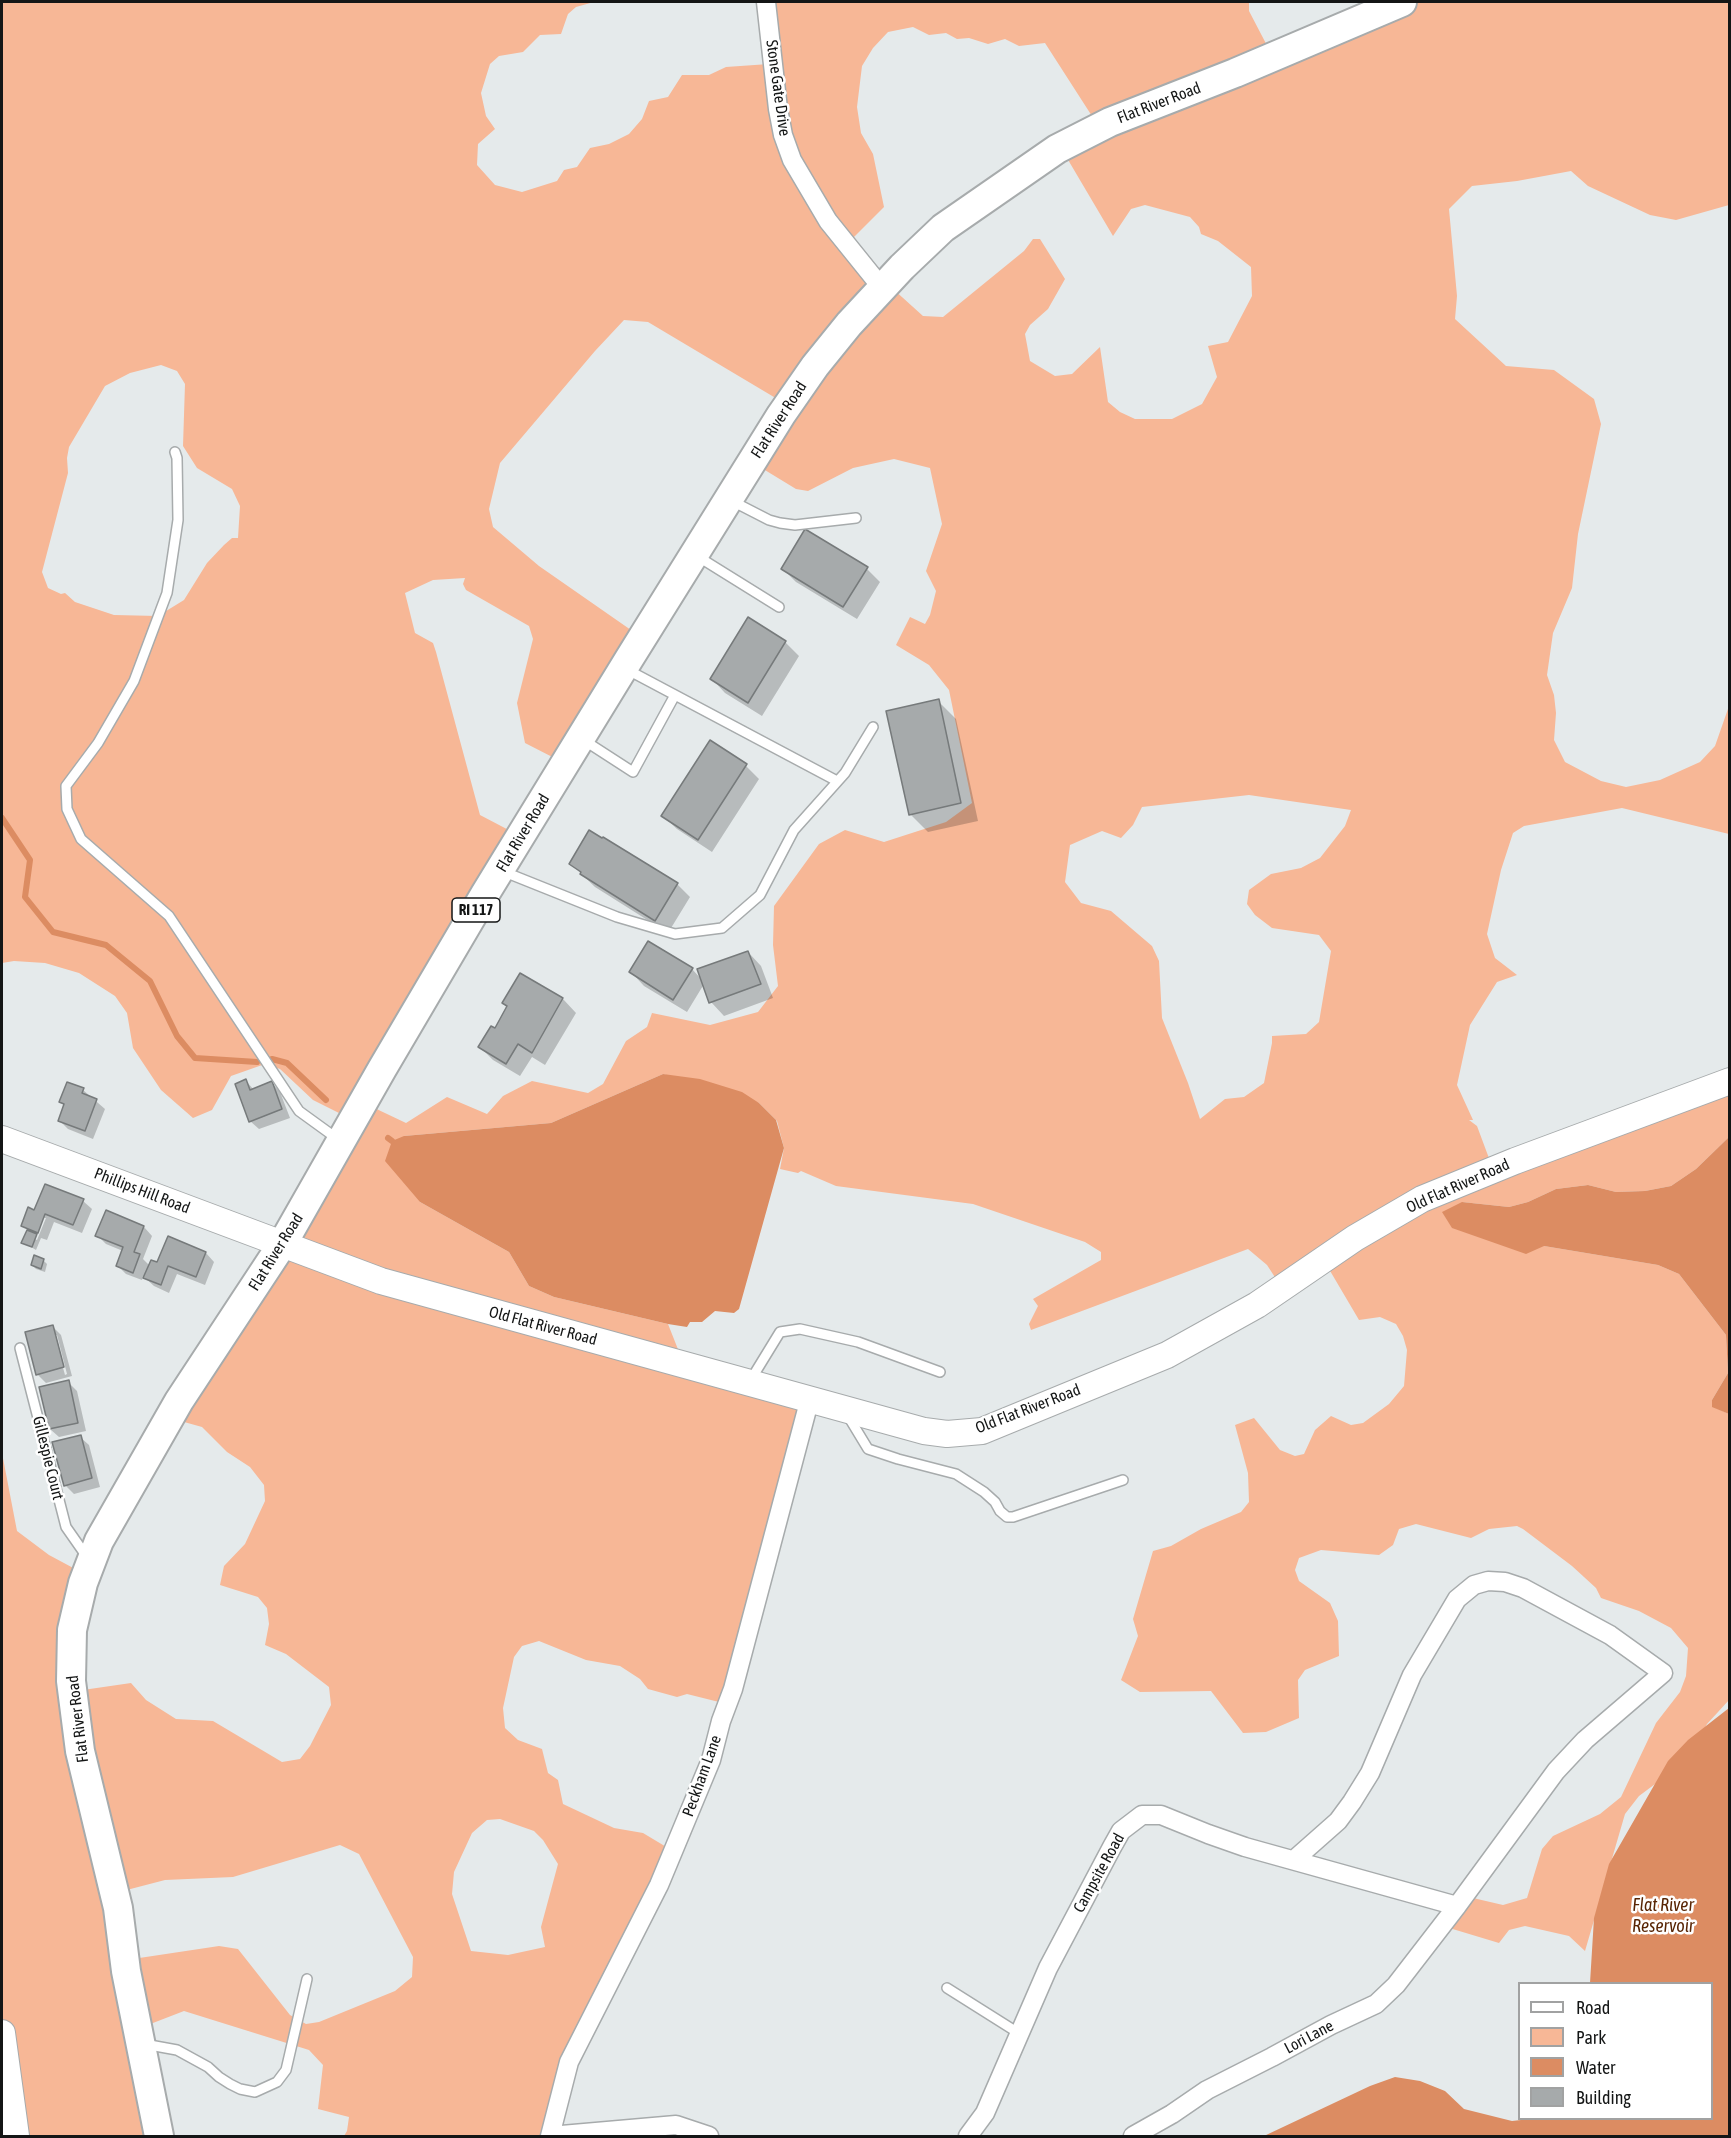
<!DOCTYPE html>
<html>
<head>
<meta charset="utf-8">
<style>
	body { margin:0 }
	#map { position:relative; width:1731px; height:2138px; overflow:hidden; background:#e5eaeb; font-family:"Asap Condensed",sans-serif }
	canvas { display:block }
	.frame { position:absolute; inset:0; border:3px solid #141616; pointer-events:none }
	.legend { position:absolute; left:1518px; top:1982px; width:195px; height:138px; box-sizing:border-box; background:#fff; border:2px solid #a1a2a2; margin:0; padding:8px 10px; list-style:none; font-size:18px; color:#141616 }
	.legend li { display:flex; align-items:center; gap:12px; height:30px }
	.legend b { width:30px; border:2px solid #a1a2a2 }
</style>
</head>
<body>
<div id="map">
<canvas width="1731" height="2138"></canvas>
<div class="frame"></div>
<ul class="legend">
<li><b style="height:8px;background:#fff"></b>Road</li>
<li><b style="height:16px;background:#f7b796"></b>Park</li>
<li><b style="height:16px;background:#dc8c62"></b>Water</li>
<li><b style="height:16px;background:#a6aaab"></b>Building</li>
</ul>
</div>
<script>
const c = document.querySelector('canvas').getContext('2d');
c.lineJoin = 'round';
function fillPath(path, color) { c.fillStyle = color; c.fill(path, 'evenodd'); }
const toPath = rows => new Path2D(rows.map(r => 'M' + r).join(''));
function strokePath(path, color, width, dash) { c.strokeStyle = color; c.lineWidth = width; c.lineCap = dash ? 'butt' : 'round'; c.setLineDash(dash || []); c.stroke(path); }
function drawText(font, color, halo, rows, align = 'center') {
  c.font = font + ' "Asap Condensed",sans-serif'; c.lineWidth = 5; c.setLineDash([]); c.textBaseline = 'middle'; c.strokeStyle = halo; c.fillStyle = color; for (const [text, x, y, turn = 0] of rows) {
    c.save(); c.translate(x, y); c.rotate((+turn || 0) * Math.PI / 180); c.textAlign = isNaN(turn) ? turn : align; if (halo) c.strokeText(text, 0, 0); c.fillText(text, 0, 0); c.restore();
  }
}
fillPath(toPath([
	[2,2,594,2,576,7,568,14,561,34,540,35,523,52,499,56,490,64,481,93,486,116,495,129,478,144,477,165,495,185,522,192,557,181,564,170,577,167,590,148,609,144,629,134,642,119,649,101,668,97,682,75,709,75,726,67,769,64,767,2,1249,2,1249,11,1273,57,1385,2,1729,2,1729,205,1676,220,1650,215,1588,186,1571,171,1517,181,1472,186,1449,209,1457,296,1455,319,1506,366,1554,370,1594,399,1601,424,1578,534,1572,588,1553,633,1547,675,1554,695,1556,713,1554,740,1565,762,1601,781,1626,787,1660,780,1700,762,1715,746,1729,706,1729,834,1622,808,1524,826,1513,833,1501,870,1487,934,1495,958,1517,975,1497,982,1470,1025,1457,1085,1473,1120,1469,1120,1477,1126,1493,1169,1729,1084,1729,1137,1696,1169,1671,1186,1645,1191,1616,1192,1588,1185,1556,1189,1528,1202,1509,1207,1462,1202,1544,1246,1658,1265,1679,1274,1726,1335,1728,1373,1712,1400,1712,1406,1729,1414,1729,1700,1707,1724,1686,1761,1639,1796,1625,1814,1585,1951,1569,1936,1525,1926,1509,1930,1499,1943,1446,1927,1473,1898,1503,1905,1527,1898,1542,1849,1553,1836,1600,1814,1621,1797,1656,1723,1680,1692,1686,1676,1688,1648,1671,1628,1639,1611,1601,1598,1596,1588,1572,1566,1523,1529,1517,1526,1489,1529,1471,1538,1416,1524,1399,1529,1393,1545,1379,1555,1321,1550,1299,1558,1295,1570,1299,1581,1330,1603,1338,1621,1339,1656,1305,1670,1298,1680,1299,1718,1266,1732,1243,1733,1211,1691,1140,1692,1121,1680,1138,1636,1133,1619,1153,1551,1171,1546,1201,1529,1241,1512,1249,1502,1248,1473,1235,1425,1254,1418,1280,1450,1295,1456,1304,1454,1315,1430,1331,1416,1351,1425,1363,1423,1389,1404,1404,1386,1407,1350,1403,1336,1396,1324,1380,1317,1359,1320,1326,1264,1282,1288,1267,1265,1248,1249,1031,1330,1029,1324,1038,1306,1033,1299,1101,1260,1101,1252,1085,1242,973,1204,836,1186,801,1171,798,1173,780,1169,784,1148,777,1121,759,1103,663,1074,551,1123,404,1136,420,1202,509,1252,529,1286,554,1297,668,1324,683,1362,812,1401,727,1704,687,1694,677,1697,648,1689,640,1679,620,1666,586,1660,539,1641,522,1646,514,1657,503,1708,505,1728,518,1740,542,1749,548,1773,558,1780,563,1804,614,1828,643,1833,673,1851,574,2054,551,2136,344,2136,347,2131,349,2117,318,2109,323,2065,309,2050,184,2011,140,2028,159,2136,2,2136,2,1453,17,1531,49,1555,77,1570,76,1691,131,1683,146,1700,176,1719,213,1721,282,1762,300,1759,310,1746,331,1705,329,1687,286,1654,265,1645,269,1624,267,1608,258,1597,220,1585,224,1566,245,1544,265,1501,264,1485,250,1467,227,1452,202,1427,177,1420,353,1120,313,1100,280,1069,265,1064,231,1076,212,1110,193,1118,161,1090,133,1048,127,1013,115,996,79,973,45,963,14,961,2,963],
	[913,27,929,35,946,33,957,39,969,38,988,44,1005,39,1019,46,1045,43,1099,127,1064,153,1113,236,1131,209,1145,205,1190,217,1199,227,1201,234,1218,241,1251,267,1252,296,1228,342,1208,346,1217,377,1202,404,1172,419,1135,419,1120,412,1108,402,1100,347,1072,374,1055,376,1030,361,1025,334,1030,325,1048,309,1065,279,1040,239,1033,239,1024,251,943,317,923,316,892,288,851,240,884,207,873,154,861,133,857,107,862,66,873,48,888,32],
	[624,320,648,322,789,406,755,464,796,489,808,491,853,468,894,459,930,468,942,524,926,571,936,591,930,615,925,624,910,617,896,645,929,665,949,690,972,803,946,822,884,842,845,830,819,844,774,906,773,945,778,986,758,1012,710,1025,652,1013,647,1027,626,1041,603,1084,588,1093,532,1081,503,1096,487,1114,447,1097,406,1123,366,1104,522,837,480,815,436,652,433,643,415,633,405,593,433,580,465,578,463,584,466,590,529,626,533,639,517,703,525,743,566,764,641,637,539,566,493,527,489,509,500,463,595,351],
	[161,365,177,371,185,384,183,446,197,468,232,489,240,506,238,538,232,538,224,545,207,563,184,600,158,616,114,615,75,602,65,593,61,594,48,588,42,572,68,473,67,458,69,447,105,386,130,373],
	[1249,795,1351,810,1345,826,1320,858,1301,868,1271,874,1249,890,1247,904,1255,915,1272,928,1319,935,1331,951,1319,1022,1306,1034,1272,1036,1272,1043,1264,1083,1244,1097,1225,1099,1200,1119,1188,1083,1162,1018,1159,961,1152,946,1111,911,1081,903,1065,882,1070,845,1102,831,1121,838,1133,825,1142,807],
	[500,1819,534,1831,543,1840,558,1864,541,1927,545,1947,508,1955,471,1951,452,1894,454,1872,472,1833,487,1820],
	[340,1845,359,1854,413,1957,412,1977,395,1991,319,2022,306,2024,290,2015,238,1949,219,1946,126,1960,119,1892,165,1880,233,1877]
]), '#f7b796');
fillPath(toPath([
	[663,1074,700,1079,742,1092,759,1103,776,1120,784,1148,739,1309,734,1313,715,1311,702,1322,690,1322,687,1327,668,1324,554,1297,529,1286,509,1252,420,1202,385,1161,392,1141,404,1136,551,1123],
	[1729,1137,1729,1414,1712,1407,1712,1400,1728,1373,1726,1335,1679,1274,1658,1265,1544,1246,1526,1254,1452,1228,1442,1212,1462,1202,1509,1207,1528,1202,1556,1189,1588,1185,1616,1192,1645,1191,1671,1186,1696,1169],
	[1729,1708,1729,2136,1264,2136,1370,2086,1395,2077,1420,2081,1445,2091,1464,2109,1512,2121,1539,2118,1712,2118,1712,1984,1590,1983,1594,1918,1609,1864,1668,1761,1688,1740]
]), '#dc8c62');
fillPath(toPath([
	[783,569,867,569,880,582,857,619,796,582],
	[749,619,785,642,799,656,762,716,725,693,712,679],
	[938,701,956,719,978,821,928,832,910,814],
	[710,742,746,766,759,779,712,852,677,829,663,816],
	[571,864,677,884,690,897,668,933,595,887],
	[748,952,761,966,773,998,724,1016,711,1002,704,984,687,1012,644,986,631,972,692,969,703,981],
	[521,975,563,999,576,1013,545,1065,532,1057,520,1076,493,1060,480,1047,495,1030,508,1007],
	[246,1081,254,1090,272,1083,280,1092,290,1118,259,1129,250,1121],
	[83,1090,105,1109,93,1139,68,1129,59,1120,65,1106,61,1102],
	[83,1201,92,1209,82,1233,54,1222,47,1240,41,1238,36,1250,23,1242,28,1231,23,1225,35,1212],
	[42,1218,46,1218,37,1240,34,1239],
	[144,1227,152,1236,143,1259,150,1266,158,1264,168,1238,206,1253,214,1262,205,1285,177,1274,169,1293,154,1286,143,1276,142,1280,126,1274,117,1265,123,1251,106,1244,97,1235],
	[43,1260,47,1264,45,1272,36,1269,32,1265],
	[53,1327,61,1335,72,1376,46,1383,37,1374],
	[54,1335,57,1335,67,1374,65,1375],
	[68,1382,77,1391,86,1431,59,1437,50,1429],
	[80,1437,89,1445,100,1487,74,1494,65,1485]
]), '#0003');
strokePath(toPath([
	[2,818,30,860,25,897,53,932,106,945,150,981,177,1036,195,1058,257,1062],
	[272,1059,287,1063,326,1100],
	[388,1138,392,1141]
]), '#dc8c62', 6);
const building = toPath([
	[805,529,868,567,843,607,781,569,805,529],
	[748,617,786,641,748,703,710,679,748,617],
	[939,699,961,803,909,815,886,711,939,699],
	[710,740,747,764,698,840,661,816,710,740],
	[589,830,602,838,603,837,678,883,655,921,580,874,581,872,569,864,589,830],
	[648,941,693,968,673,1000,629,972,648,941],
	[748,951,761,984,709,1003,697,969,748,951],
	[520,973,563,998,532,1053,518,1044,506,1064,478,1047,491,1026,495,1028,507,1006,502,1003,520,973],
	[246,1079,250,1090,272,1081,282,1109,249,1122,235,1084,246,1079],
	[67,1082,84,1088,82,1093,97,1099,85,1131,58,1121,64,1104,59,1102,67,1082],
	[45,1184,84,1199,73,1225,45,1214,38,1233,21,1226,28,1207,34,1210,45,1184],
	[106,1210,144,1226,134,1252,140,1254,133,1273,116,1266,123,1247,95,1236,106,1210],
	[27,1230,37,1234,32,1247,21,1243,27,1230],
	[168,1236,206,1252,196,1277,168,1266,161,1285,143,1278,151,1260,157,1262,168,1236],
	[34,1255,44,1259,41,1269,31,1265,34,1255],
	[53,1325,64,1367,36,1375,25,1332,53,1325],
	[69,1380,78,1423,49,1429,39,1387,69,1380],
	[81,1435,92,1478,64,1486,52,1442,81,1435]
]);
fillPath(building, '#a6aaab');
strokePath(building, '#767a7b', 1.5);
const lane = toPath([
	[175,452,177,458,178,520,167,593,134,681,98,743,66,786,67,809,81,839,169,916,299,1111,339,1140],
	[732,501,769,520,780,523,795,525,856,518],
	[697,556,779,607],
	[626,669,837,781],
	[582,739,633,772,675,695],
	[502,871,617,917,675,934,722,928,760,895,794,830,845,773,873,727],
	[20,1348,66,1527,87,1557],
	[750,1381,780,1332,800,1329,858,1342,940,1372],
	[848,1416,868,1449,898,1459,956,1474,984,1492,995,1502,1000,1511,1007,1517,1013,1517,1123,1480],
	[947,1988,1020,2034],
	[144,2044,177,2050,208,2067,219,2077,230,2084,240,2089,255,2092,277,2082,286,2070,307,1979]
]);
const street = toPath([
	[766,2,778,109,783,135,792,160,828,221,882,288],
	[550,2136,569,2062,659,1885,711,1760,721,1721,733,1689,810,1398],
	[550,2136,676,2125,709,2136],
	[968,2136,985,2113,1048,1968,1112,1847,1121,1831,1142,1815,1161,1815,1208,1834,1245,1847,1457,1906],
	[1133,2136,1172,2114,1207,2090,1272,2057,1331,2025,1376,2004,1396,1985,1457,1906,1556,1771,1585,1740,1663,1673,1610,1635,1523,1588,1505,1582,1488,1581,1474,1585,1457,1599,1412,1675,1370,1773,1352,1802,1338,1821,1295,1859]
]);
const secondary = toPath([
	[2,1139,381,1281,924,1431,947,1434,982,1431,1167,1355,1257,1305,1355,1238,1422,1199,1515,1161,1730,1081],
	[2,2033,16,2136]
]);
const primary = toPath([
	[159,2136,126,1971,118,1908,80,1751,71,1681,72,1630,83,1583,99,1541,179,1401,283,1243,382,1069,485,894,629,659,781,415,815,366,849,324,902,267,943,228,1057,149,1110,122,1235,73,1402,2]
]);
strokePath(lane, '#a7abac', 12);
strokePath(street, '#a7abac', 21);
strokePath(secondary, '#a7abac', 28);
strokePath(primary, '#a7abac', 32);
strokePath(lane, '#fff', 9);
strokePath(street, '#fff', 18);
strokePath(secondary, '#fff', 26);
strokePath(primary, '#fff', 28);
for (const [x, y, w] of [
	[476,910,48]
]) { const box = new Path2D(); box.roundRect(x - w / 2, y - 12, w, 24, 4.5); c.fillStyle = '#fff'; c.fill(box); strokePath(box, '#141616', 1.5); }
drawText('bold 15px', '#141616', null, [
	["RI 117",476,910]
]);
drawText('16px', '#141616', '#fff', [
	["Stone Gate Drive",778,88,82],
	["Flat River Road",1159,103,-21],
	["Flat River Road",779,420,-57],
	["Flat River Road",523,833,-59],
	["Old Flat River Road",1458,1186,-24],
	["Phillips Hill Road",142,1191,21],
	["Flat River Road",276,1252,-58],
	["Old Flat River Road",543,1326,15],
	["Old Flat River Road",1028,1409,-21],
	["Gillespie Court",48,1458,76],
	["Flat River Road",78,1719,-97],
	["Peckham Lane",702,1776,-70],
	["Campsite Road",1099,1873,-61],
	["Lori Lane",1309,2037,-28]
]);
drawText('italic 18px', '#582504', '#fff', [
	["Flat River",1663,1905],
	["Reservoir",1663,1926]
]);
</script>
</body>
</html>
